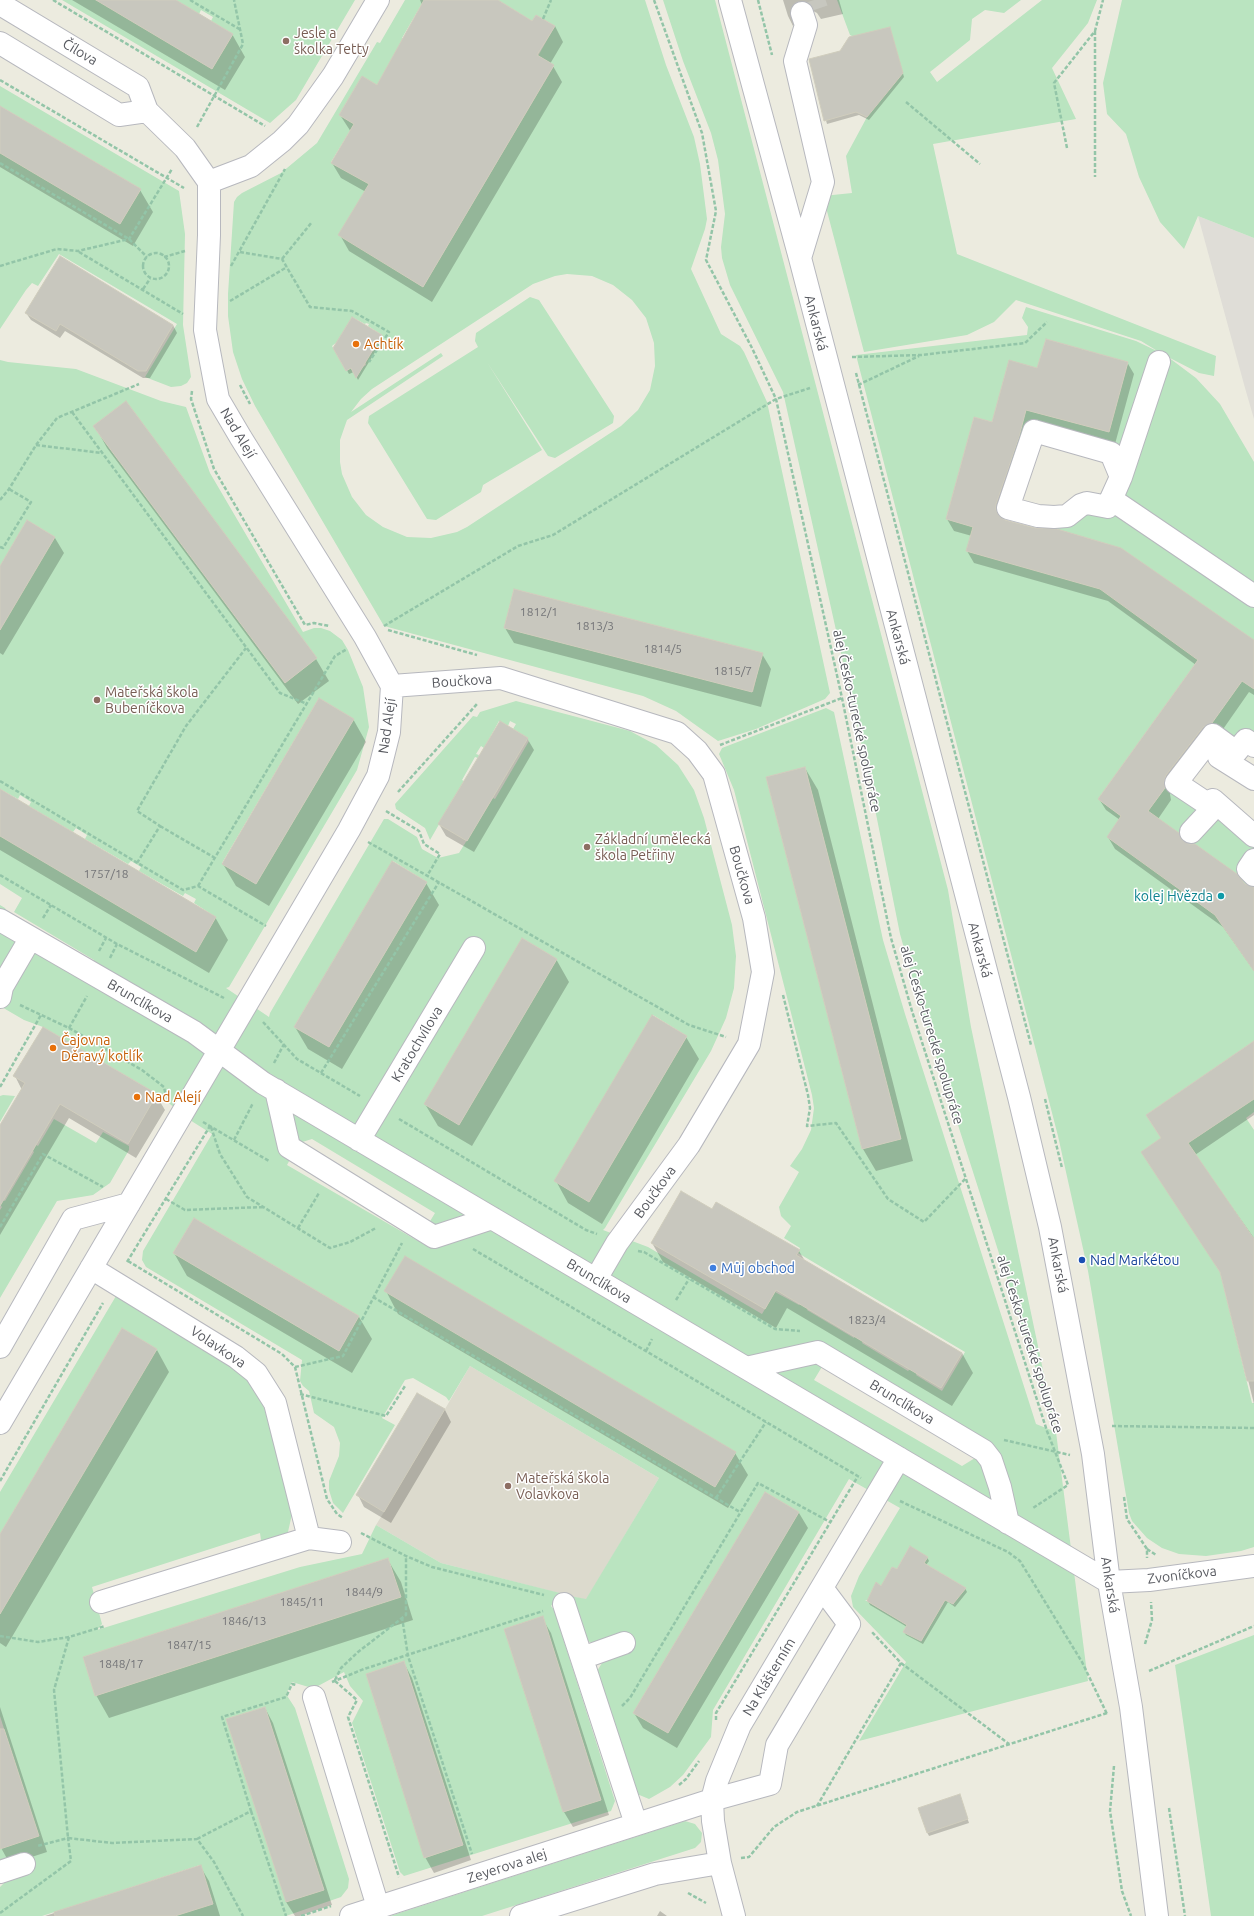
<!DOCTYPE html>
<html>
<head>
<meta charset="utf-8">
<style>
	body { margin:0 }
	canvas { display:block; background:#ecebdf }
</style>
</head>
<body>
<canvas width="1254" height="1916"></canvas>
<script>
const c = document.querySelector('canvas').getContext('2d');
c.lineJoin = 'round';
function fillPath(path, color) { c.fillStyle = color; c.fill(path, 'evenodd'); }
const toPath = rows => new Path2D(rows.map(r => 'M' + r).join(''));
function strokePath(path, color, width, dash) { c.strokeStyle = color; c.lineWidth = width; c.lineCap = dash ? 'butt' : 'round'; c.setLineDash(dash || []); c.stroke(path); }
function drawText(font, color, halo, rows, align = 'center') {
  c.font = font + ' Ubuntu,sans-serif'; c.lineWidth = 3; c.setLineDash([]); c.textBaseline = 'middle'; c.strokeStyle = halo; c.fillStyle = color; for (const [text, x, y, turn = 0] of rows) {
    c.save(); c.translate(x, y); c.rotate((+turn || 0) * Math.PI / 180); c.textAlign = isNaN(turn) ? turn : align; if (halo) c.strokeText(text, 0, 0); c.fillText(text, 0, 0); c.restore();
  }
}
fillPath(toPath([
	[1198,216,1254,238,1254,419,1245,388]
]), '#dfddd7');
fillPath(toPath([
	[470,1366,659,1478,586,1600,441,1563,376,1525,384,1512,356,1495,417,1393,445,1409]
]), '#dcdacd');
fillPath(toPath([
	[62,0,96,0,212,69,233,34,211,21,213,17,201,10,199,14,176,0,355,0,296,100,270,123],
	[405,0,424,0,402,38,442,61,377,85,362,77,339,115,354,124,331,162,371,185,402,274,423,287,554,66,538,56,555,26,536,15,532,21,498,0,645,0,666,65,694,137,700,164,707,219,705,229,691,269,721,334,740,346,744,352,767,402,830,693,825,699,756,729,718,741,676,711,643,696,384,626,255,406,242,379,233,352,228,316,228,294,234,202,237,197,242,193,281,173,317,143,377,42,380,43],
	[567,274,592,276,613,285,632,300,646,318,654,343,655,366,650,390,638,410,621,426,467,527,457,532,431,538,407,537,383,527,366,515,352,497,342,474,340,462,340,440,347,420,443,356,441,353,351,412,361,399,372,389,533,284,555,276],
	[352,317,365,324,366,323,369,324,368,326,382,335,365,361,366,365,353,373,351,368,346,371,332,346,337,342],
	[514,589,762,653,753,692,504,628],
	[663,0,715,0,948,890,971,1027,1056,1432,1088,1681,859,1741,906,1662,853,1607,851,1596,859,1576,900,1508,849,1479,713,1710,711,1737,683,1775,670,1787,649,1799,637,1794,597,1671,602,1663,629,1649,590,1642,585,1640,570,1596,586,1599,659,1478,470,1366,449,1401,446,1397,413,1378,405,1380,382,1418,395,1425,343,1513,333,1503,329,1490,329,1481,339,1456,340,1443,334,1427,314,1413,309,1391,303,1386,300,1381,302,1360,146,1267,142,1260,143,1251,212,1134,193,1122,157,1094,43,1027,24,1020,0,1006,0,934,2,931,0,929,0,905,5,908,12,921,89,967,94,960,14,912,22,898,0,884,0,836,196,951,216,917,194,903,196,899,185,893,183,896,139,871,141,867,131,861,128,864,85,839,87,835,76,828,73,832,29,806,31,802,20,795,18,799,0,789,0,630,55,537,27,520,0,566,0,360,8,362,76,369,161,401,186,407,210,473,303,632,314,628,321,628,330,631,342,640,348,650,363,687,369,727,357,770,229,987,226,988,269,1017,270,1013,384,819,388,819,417,837,422,849,438,858,459,853,493,798,495,799,529,741,527,739,528,738,513,729,516,724,510,721,508,726,499,721,484,748,481,746,476,754,479,755,478,758,475,757,462,780,464,781,430,840,425,828,396,809,395,804,473,716,477,717,480,712,516,701,630,731,656,745,678,765,694,790,704,818,732,925,736,956,734,988,726,1018,711,1051,605,1228,603,1230,648,1247,762,1314,775,1292,799,1305,800,1304,808,1308,807,1310,854,1338,855,1336,863,1341,862,1343,908,1371,910,1369,917,1373,916,1375,942,1391,965,1352,798,1253,800,1248,784,1238,791,1226,781,1216,779,1207,799,1172,790,1166,802,1149,811,1130,814,1108,812,1095,734,790,719,754,722,748,826,708,834,712,883,940,905,1014,1036,1424,1056,1432,921,1009,900,934,868,774,783,392,730,285,722,258,721,247,725,214,718,160,711,133,683,61],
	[126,402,317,658,285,683,93,426],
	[319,698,354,719,256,884,222,863],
	[805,767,901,1139,862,1149,766,777],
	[393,861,427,882,329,1047,294,1027],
	[522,938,557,959,459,1125],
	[653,1015,687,1036,589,1202,652,1016],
	[312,1139,435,1213,418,1241,287,1165,299,1143],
	[194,1218,359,1316,339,1351,173,1253],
	[832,1350,975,1458,962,1466,814,1380],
	[765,1492,799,1512,668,1733,633,1713],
	[910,1546,910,1549,925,1558,928,1556,924,1563,966,1588,953,1603,955,1605,945,1600,921,1642,921,1639,903,1632,907,1625,865,1600,868,1600,877,1585,876,1583,885,1588,892,1567,897,1569],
	[837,0,1021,0,1004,13,985,10,972,19,970,40,930,72,937,82,1042,0,1097,0,1088,23,1052,68,1076,119,933,144,957,254,1216,356,1214,376,1199,373,1168,357,1196,378,1220,404,1254,462,1254,665,1198,660,1098,799,1121,816,1148,811,1242,681,1254,689,1254,746,1213,735,1177,783,1254,836,1254,1041,1146,1115,1161,1138,1177,1127,1188,1143,1254,1099,1254,1112,1246,1118,1254,1130,1254,1237,1215,1264,1220,1272,1252,1403,1254,1403,1254,1547,1241,1551,1206,1556,1179,1554,1162,1548,1147,1538,1132,1521,1129,1513,1088,1271,1058,1136,856,355,1027,335,1028,327,1022,318,1026,307,1136,341,1159,352,1141,341,1016,300,994,322,967,335,864,352,823,196,852,193,846,156,867,117,854,37,850,35],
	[1046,339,1128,362,1109,432,1026,410,997,512,1107,544,1095,587,967,551,973,527,946,519,974,417,992,422,1009,361,1037,368],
	[1034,431,1117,466,1101,505,1038,516,1008,508],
	[1122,0,1254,0,1254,238,1198,216,1184,249,1160,222,1139,177,1126,134,1107,114,1103,83],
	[0,86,179,191,185,234,183,325,191,377,187,383,181,386,171,387,145,377,177,324,59,254,38,286,32,283,26,290,0,329,0,153,120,224,141,189,0,106],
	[530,297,539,300,614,416,613,423,555,458,548,456,487,362,542,450,483,485,481,492,436,520,427,519,368,423,369,416,478,347,475,341,476,333],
	[3,1095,15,1096,0,1122,0,1096],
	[54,1119,96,1143,103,1132,129,1146,129,1150,110,1183,93,1195,57,1201,0,1298,0,1210,2,1207,0,1205,3,1200,5,1201,34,1152,33,1151,36,1145,38,1146],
	[116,1296,231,1365,246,1378,258,1394,265,1410,292,1514,288,1532,278,1544,268,1546,261,1540,260,1533,92,1587,102,1624,97,1630,300,1567,362,1554,376,1525,441,1563,560,1593,551,1606,554,1610,615,1801,611,1811,404,1876,400,1872,352,1723,363,1701,350,1686,344,1672,318,1686,312,1688,292,1682,286,1694,295,1708,349,1879,348,1888,341,1897,286,1916,175,1916,213,1904,200,1865,42,1916,0,1916,0,1887,6,1881,22,1858,0,1860,0,1849,38,1836,0,1716,0,1614,157,1349,122,1328,0,1534,0,1492],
	[388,1558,400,1597,95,1696,83,1657],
	[543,1617,601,1800,564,1812,504,1629],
	[404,1661,463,1845,425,1858,366,1674],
	[265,1707,324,1890,286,1902,226,1719],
	[1254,1635,1254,1916,1211,1916,1175,1665],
	[685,1821,695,1824,702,1833,701,1842,695,1848,482,1916,390,1916]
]), '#bae4c0');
fillPath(toPath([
	[72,0,174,0,232,34,245,57,225,90],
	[420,0,496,0,533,22,555,26,563,42,550,64,553,66,562,82,432,302,349,251,340,235,366,192,341,178,332,163,351,132,340,115,377,87,422,5],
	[783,0,839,0,843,14,821,19,817,13,811,10,793,26,788,16],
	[890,28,904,77,869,120,859,115,827,124,809,60,840,51],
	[0,107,140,190,153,212,133,246,0,167],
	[26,313,173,325,177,333,150,378,143,378,65,331,60,338,31,320],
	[381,336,383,339,358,380,354,372,349,374,335,348],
	[1127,362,1134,374,1115,444,1032,421,1002,520,1254,657,1254,695,1249,692,1219,735,1172,787,1170,794,1171,800,1158,819,1184,843,1245,885,1254,888,1254,971,1223,927,1115,849,1108,837,1120,820,1106,810,1099,799,1196,665,1108,601,974,563,967,551,972,536,954,531,947,519,993,423,1038,369],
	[126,403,316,659,329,681,298,704,107,448,95,426],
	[28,521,55,538,64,553,3,655,0,653,0,568],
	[505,628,762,654,771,669,761,707,514,643],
	[353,719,366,742,269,906,236,886,223,864],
	[527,738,534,750,474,852,446,836,439,824],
	[805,768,818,790,913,1161,876,1171,863,1149],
	[0,790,215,917,228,940,209,973,0,850],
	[426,883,439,905,342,1069,308,1049,295,1027],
	[556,959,569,982,472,1146,438,1126,425,1104],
	[43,1028,156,1095,165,1110,136,1158,69,1118,0,1235,0,1127,22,1090,15,1076],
	[686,1037,699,1059,602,1224,568,1203,556,1181],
	[1254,1042,1254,1115,1195,1155,1254,1238,1254,1404,1222,1274,1142,1152,1162,1139,1147,1115],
	[712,1210,799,1251,805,1261,962,1353,973,1373,952,1406,787,1308,776,1328,663,1262,652,1243],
	[194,1220,359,1317,372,1339,352,1373,187,1276,174,1253],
	[386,1291,735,1453,748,1475,728,1508,398,1314],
	[157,1350,169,1372,6,1647,0,1643,0,1536],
	[417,1394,445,1410,451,1422,391,1523,364,1507,358,1495],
	[765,1493,799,1513,808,1528,677,1748,643,1728,634,1713],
	[927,1557,929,1561,926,1565,965,1588,967,1592,955,1607,948,1602,923,1644,906,1635,904,1632,907,1627,870,1605,868,1601,897,1570],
	[388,1560,401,1582,413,1620,109,1718,96,1695],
	[542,1618,551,1633,609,1815,573,1827,564,1812,505,1630],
	[404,1663,412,1678,471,1860,434,1873,425,1857],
	[0,1707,47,1852,10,1864,0,1846],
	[265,1708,273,1723,332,1905,300,1916,295,1916,286,1902,228,1720],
	[960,1796,969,1823,929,1836,927,1832],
	[200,1866,209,1881,220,1916,45,1916],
	[660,1911,667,1916,657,1916]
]), '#0003');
const building = toPath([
	[96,0,176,0,233,34,212,69,96,0],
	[424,0,498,0,532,21,536,15,555,26,537,55,554,65,423,287,338,235,369,184,331,163,354,124,339,115,362,76,377,85,424,0],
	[890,27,903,73,867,117,856,112,824,121,809,59,840,51,849,37,890,27],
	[0,106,141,189,120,224,0,153,0,106],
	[60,256,173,325,146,371,138,371,60,324,56,331,25,313,60,256],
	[352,317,382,335,356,378,351,368,346,371,333,348,352,317],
	[1046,339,1128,362,1109,432,1026,410,1019,437,996,504,996,510,999,516,1005,520,1035,528,1057,529,1121,548,1254,640,1254,689,1242,681,1212,723,1203,727,1166,775,1164,782,1165,788,1148,811,1179,833,1183,841,1189,844,1195,844,1237,874,1245,884,1254,887,1254,971,1215,915,1107,837,1121,816,1098,799,1198,660,1100,589,966,551,973,527,946,519,974,417,992,422,1009,360,1037,368,1046,339],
	[126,401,317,658,285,683,93,426,126,401],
	[27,520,55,537,0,630,0,566,27,520],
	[514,589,763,653,752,692,504,628,514,589],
	[319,698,354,719,256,884,222,864,319,698],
	[500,721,528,738,467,841,438,824,500,721],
	[805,767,901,1139,862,1149,766,777,805,767],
	[0,789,216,917,196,952,0,836,0,789],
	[392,861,427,882,329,1047,294,1027,392,861],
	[522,938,557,959,459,1125,424,1104,522,938],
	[652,1015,687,1036,589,1202,554,1181,652,1015],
	[43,1027,157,1094,128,1144,60,1104,0,1206,0,1125,25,1083,13,1076,43,1027],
	[1254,1041,1254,1099,1188,1143,1254,1239,1254,1381,1247,1381,1220,1272,1141,1152,1161,1138,1146,1115,1254,1041],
	[681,1191,712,1209,716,1202,800,1250,796,1255,962,1353,941,1388,776,1290,765,1309,651,1243,681,1191],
	[194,1218,359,1316,339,1351,173,1253,194,1218],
	[405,1256,736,1452,715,1487,384,1291,405,1256],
	[122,1328,157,1349,0,1614,0,1534,122,1328],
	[417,1393,445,1409,384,1512,356,1495,417,1393],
	[765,1492,799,1512,668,1733,633,1713,765,1492],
	[910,1546,928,1557,924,1563,966,1588,953,1604,945,1600,921,1641,903,1632,907,1625,867,1601,876,1582,881,1586,892,1567,897,1569,910,1546],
	[388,1558,401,1597,95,1696,83,1657,388,1558],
	[543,1616,601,1800,563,1812,504,1629,543,1616],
	[404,1661,463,1845,424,1858,366,1674,404,1661],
	[265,1707,324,1890,286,1902,226,1719,265,1707],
	[0,1729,4,1729,39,1836,0,1849,0,1729],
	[960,1794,968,1819,927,1833,918,1808,960,1794],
	[201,1865,213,1904,175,1916,55,1916,54,1912,201,1865]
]);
fillPath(building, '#c8c7be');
strokePath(building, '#d0cdbd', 1);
strokePath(toPath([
	[814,0,817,9]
]), '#c7c7bf', 22, [22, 11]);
const minor = toPath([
	[730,0,800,258,1019,1097,1050,1227,1093,1454,1109,1582,1131,1707,1157,1916],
	[0,4,138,87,147,111,185,148,209,182],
	[0,43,119,115,147,111],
	[209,182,251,166,282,141,298,125,333,76,378,0],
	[800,258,823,182,795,61,806,25,802,13],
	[1159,362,1121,477,1111,499,1254,596],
	[1034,431,1111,453,1121,477,1108,507,1087,503,1081,505,1067,516,1054,517,1038,516,1008,508,1034,431],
	[392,686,501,678,677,733,697,751,714,774,754,918,763,972,749,1044,689,1145,617,1243,596,1279],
	[1254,746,1246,740,1236,752,1213,735,1176,783,1209,805,1213,800,1254,836],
	[1219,757,1254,779],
	[1191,832,1217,804],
	[1254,860,1248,869,1254,875],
	[0,920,194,1032,263,1083,1109,1582],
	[0,997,2,987,30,939],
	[276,1090,289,1147,434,1237,492,1218],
	[359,1140,474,948],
	[91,1268,236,1357,256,1373,275,1403,309,1538,101,1602],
	[0,1347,73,1219,129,1204],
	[746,1368,818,1352,984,1451,991,1460,1000,1487,1008,1523],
	[0,1423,349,830,378,776,389,732,392,686,365,637,241,438,218,399,205,330,209,235,209,182],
	[309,1538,340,1542],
	[1109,1582,1149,1580,1254,1566],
	[564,1604,636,1824],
	[582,1658,624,1643],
	[314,1697,378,1907],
	[0,1872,24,1864],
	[351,1916,712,1800,770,1784,777,1745,849,1624,822,1588],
	[521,1916,655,1874,720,1863],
	[734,1916,720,1863,713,1821,712,1800,717,1781,740,1725,899,1458]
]);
strokePath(minor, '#b7b8be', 24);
strokePath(toPath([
	[53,0,265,126],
	[190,0,241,30],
	[654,0,702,133,716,211,706,260,752,348,776,399,842,698,891,938,912,1011,1047,1431,1068,1485,1033,1508],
	[758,0,772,55],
	[543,19,551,0],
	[1095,31,1095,177],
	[0,80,184,188],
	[906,102,980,164],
	[197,127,243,44,234,0],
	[1067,148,1054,83,1095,31,1103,0],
	[0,163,129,239,147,257],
	[79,252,183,314],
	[240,252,282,259,310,307,352,311,389,332,369,362],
	'143 266a13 13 0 1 1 26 0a13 13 0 1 1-26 0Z',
	[164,257,185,251],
	[282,259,312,222],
	[0,266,57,249,78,251,129,239,172,169],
	[231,266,285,169],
	[143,289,150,279],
	[230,301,287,267],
	[852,357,921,355,1025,343,1047,322],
	[856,373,1031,1045],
	[240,385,250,404],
	[858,385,919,356],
	[192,391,191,399,214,469,305,625,314,623,329,626],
	[72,412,280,693,307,704],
	[36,445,102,453],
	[0,500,9,489,36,445,57,418,139,384],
	[0,547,3,548,31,502,9,489],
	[384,626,518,546,553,535,776,399,810,388],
	[388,630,477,655],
	[720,745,842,698],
	[0,781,183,890,198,886,266,926],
	[398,792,477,704],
	[386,811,419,831,424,844,440,854,427,876],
	[160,826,215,858],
	[368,842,689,1025,726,1037],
	[137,863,160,826,137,811,186,726,246,648],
	[0,875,117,944,224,998],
	[198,886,335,656,347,649],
	[43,918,51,905],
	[99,951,106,938],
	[110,958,117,944],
	[783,995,808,1095,810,1108,807,1126,836,1123,888,1199,924,1222,966,1178],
	[20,1005,69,1028,142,1070,164,1087,166,1096],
	[263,1022,297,1059,360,1096],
	[69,1028,87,996],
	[274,1063,284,1044],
	[321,1073,439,882],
	[0,1087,41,1015],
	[1045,1099,1062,1168],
	[399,1119,586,1230,597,1234],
	[203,1122,269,1161],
	[211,1127,220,1154,247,1197,330,1248,350,1242,376,1228],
	[234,1140,253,1103],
	[166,1199,185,1210,263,1207],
	[0,1227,43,1154,103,1187],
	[298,1228,319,1193],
	[473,1249,861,1478],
	[638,1251,644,1252,775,1329,800,1331],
	[128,1261,282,1354,295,1367,327,1499,337,1514,343,1518],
	[127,1262,210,1126],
	[373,1297,740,1512],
	[676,1300,689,1279],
	[646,1351,652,1339],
	[295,1367,343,1356,402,1243],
	[300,1394,386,1416,405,1386],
	[1112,1426,1254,1428],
	[1004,1440,1070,1455],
	[0,1481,103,1303],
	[1124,1497,1127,1519,1147,1549,1147,1558],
	[716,1498,766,1422],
	[900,1501,1008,1552,1020,1561,1082,1662,1107,1714],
	[361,1533,406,1556,432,1567,544,1595],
	[1147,1549,1156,1555],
	[402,1617,408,1656,472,1854],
	[0,1636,38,1642,69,1637,105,1626],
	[69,1637,54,1690,68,1838,112,1843,197,1839,214,1862,243,1916],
	[1145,1644,1152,1620,1151,1602],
	[901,1663,1009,1744],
	[1149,1671,1254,1626],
	[335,1680,341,1668,358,1652,406,1615,406,1556],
	[335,1681,357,1700,348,1717,399,1877],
	[332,1682,364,1669,543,1611],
	[622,1706,630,1698,758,1483,830,1522],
	[716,1720,716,1713,858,1476],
	[1114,1766,1110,1811,1122,1891,1131,1916],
	[679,1785,686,1779,699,1761],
	[817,1806,901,1663,871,1631],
	[1169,1808,1185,1916],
	[251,1811,286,1916],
	[197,1839,251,1811,222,1717,286,1697,292,1684,296,1685],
	[741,1858,749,1857,774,1827,797,1812,1107,1713],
	[688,1893,706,1903],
	[0,1913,71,1861,68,1838,37,1846],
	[301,1916,331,1906]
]), '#93c5a8', 2.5, [4, 2]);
strokePath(minor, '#fff', 22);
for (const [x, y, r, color] of [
	[286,41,4,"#8d6e63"],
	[356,344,4,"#e8710a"],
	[97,700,4,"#8d6e63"],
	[587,847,4,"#8d6e63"],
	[1221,896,4,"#0f9aa8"],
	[53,1048,4,"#e8710a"],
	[137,1097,4,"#e8710a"],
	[1082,1260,4,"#1a4fb4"],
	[713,1268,4,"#3f7fe0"],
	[508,1486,4,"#8d6e63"]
]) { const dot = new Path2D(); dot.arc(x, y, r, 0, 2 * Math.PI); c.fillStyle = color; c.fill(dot); strokePath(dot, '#fff', 1.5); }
drawText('12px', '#747578', null, [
	["1812/1",539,612],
	["1813/3",595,626],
	["1814/5",663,649],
	["1815/7",733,671],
	["1757/18",106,874],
	["1823/4",867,1320],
	["1844/9",364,1592],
	["1845/11",302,1602],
	["1846/13",244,1621],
	["1847/15",189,1645],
	["1848/17",121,1664]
]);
drawText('14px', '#785e54', '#fff', [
	["Jesle a",294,33],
	["školka Tetty",294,49],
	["Mateřská škola",105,692],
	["Bubeníčkova",105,708],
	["Základní umělecká",595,839],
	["škola Petřiny",595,855],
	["Mateřská škola",516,1478],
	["Volavkova",516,1494]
], 'left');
drawText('14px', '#585a60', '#fff', [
	["Čílova",80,52,31],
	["Ankarská",816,323,76],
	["Nad Alejí",238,433,59],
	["Ankarská",898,637,75],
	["Boučkova",462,681,-4],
	["alej Česko-turecké spolupráce",857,721,78],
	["Nad Alejí",387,726,-82],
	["Boučkova",742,875,74],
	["Ankarská",980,950,75],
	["Brunclíkova",140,1001,30],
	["alej Česko-turecké spolupráce",932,1035,73],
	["Kratochvílova",417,1044,-59],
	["Boučkova",655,1192,-54],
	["Ankarská",1058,1265,79],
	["Brunclíkova",599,1281,31],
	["alej Česko-turecké spolupráce",1030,1344,72],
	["Volavkova",218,1347,34],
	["Brunclíkova",902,1402,31],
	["Zvoníčkova",1182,1575,-7],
	["Ankarská",1110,1585,81],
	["Na Klášterním",769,1677,-59],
	["Zeyerova alej",507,1866,-18]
]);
drawText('14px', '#c56008', '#fff', [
	["Achtík",364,344],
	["Čajovna",61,1040],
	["Děravý kotlík",61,1056],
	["Nad Alejí",145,1097]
], 'left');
drawText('14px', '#0d838f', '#fff', [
	["kolej Hvězda",1213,896]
], 'right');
drawText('14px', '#164399', '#fff', [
	["Nad Markétou",1090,1260]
], 'left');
drawText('14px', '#366cbe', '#fff', [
	["Můj obchod",721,1268]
], 'left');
</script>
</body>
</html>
